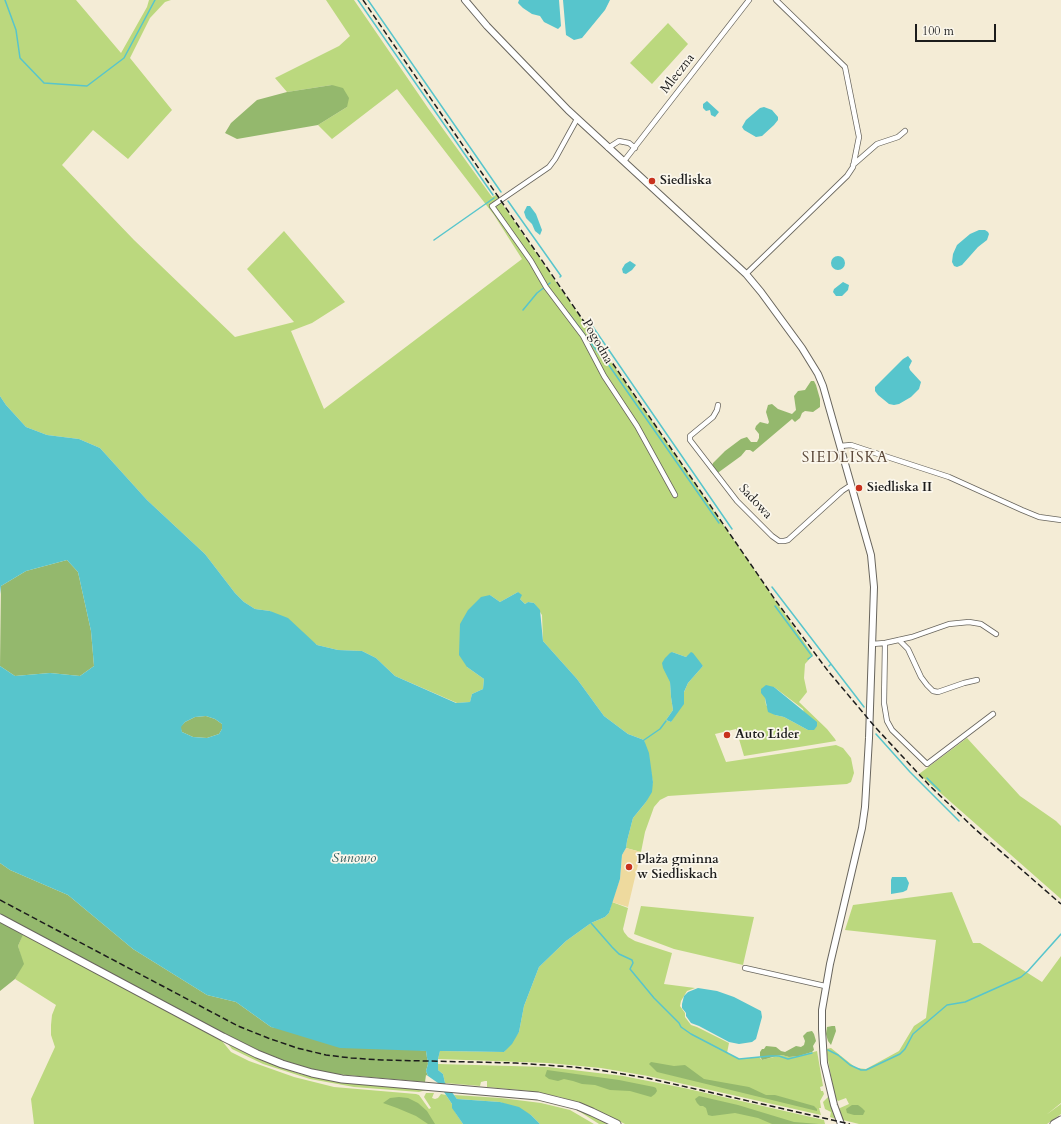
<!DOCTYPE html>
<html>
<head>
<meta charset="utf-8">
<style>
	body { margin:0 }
	#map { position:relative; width:1061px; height:1124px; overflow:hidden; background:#f4ecd6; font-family:Cardo,serif }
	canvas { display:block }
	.scale { position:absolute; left:915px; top:24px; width:81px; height:18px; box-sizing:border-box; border:2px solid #1c1c1c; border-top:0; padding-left:5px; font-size:12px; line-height:14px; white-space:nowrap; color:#1c1c1c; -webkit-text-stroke:3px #fbf7ec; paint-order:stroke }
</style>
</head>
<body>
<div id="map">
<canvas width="1061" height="1124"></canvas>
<div class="scale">100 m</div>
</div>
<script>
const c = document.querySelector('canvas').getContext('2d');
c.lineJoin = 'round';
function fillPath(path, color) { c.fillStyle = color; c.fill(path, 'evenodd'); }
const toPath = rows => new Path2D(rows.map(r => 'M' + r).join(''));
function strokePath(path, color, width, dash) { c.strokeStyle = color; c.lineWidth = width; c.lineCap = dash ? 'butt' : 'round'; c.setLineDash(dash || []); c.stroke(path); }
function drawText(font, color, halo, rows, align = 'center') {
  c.font = font + ' Cardo,serif'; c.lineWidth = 3.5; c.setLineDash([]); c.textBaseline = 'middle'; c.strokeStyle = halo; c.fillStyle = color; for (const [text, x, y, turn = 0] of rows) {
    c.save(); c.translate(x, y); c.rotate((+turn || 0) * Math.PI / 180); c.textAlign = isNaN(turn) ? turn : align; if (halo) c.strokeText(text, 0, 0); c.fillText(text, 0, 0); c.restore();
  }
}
fillPath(toPath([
	[0,0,76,0,121,53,147,7,149,0,171,0,165,2,150,18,130,58,172,110,128,159,93,130,62,165,134,240,235,337,294,322,247,269,284,231,345,302,312,323,291,331,324,409,522,259,494,215,397,89,332,139,318,125,347,107,332,85,287,92,275,78,339,46,350,36,326,0,354,0,428,108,492,197,496,195,813,655,805,664,804,678,807,692,799,702,827,729,835,739,836,741,744,756,736,729,715,734,726,762,836,745,843,748,851,758,854,773,851,782,847,784,668,796,660,800,654,807,645,832,641,852,626,848,627,841,633,818,646,802,653,782,644,740,628,734,604,716,577,679,543,641,542,615,534,603,528,602,525,604,520,599,518,592,500,602,490,595,467,667,484,679,483,689,472,694,470,702,457,703,395,676,376,658,362,651,338,650,317,645,270,611,255,609,244,602,235,593,205,554,147,500,100,448,79,439,47,435,26,427,6,405,0,396],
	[672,652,686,657,688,656,703,666,688,683,671,722,666,720,673,710,671,697,670,682],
	[774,687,803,709,808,730,784,717,775,715,766,705,765,698],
	[668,23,688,44,652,84,630,63],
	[967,738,1020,796,1056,821,1061,826,1061,899,919,774],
	[952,892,973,943,980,943,1042,982,1061,956,1061,1103,1046,1115,1061,1104,1061,1114,1047,1124,859,1124,843,1120,838,1110,840,1108,849,1104,846,1098,838,1101,835,1098,826,1049,831,1048,856,1068,866,1069,899,1051,914,1026,926,1018,936,940,845,930,853,905],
	[612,902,628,908,623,929,624,932,628,937,635,941,672,953,664,984,695,988,687,991,681,1001,680,1006,685,1013,685,1017,691,1025,697,1027,729,1043,727,1053,739,1059,759,1057,762,1060,782,1055,789,1057,799,1056,817,1051,823,1086,820,1087,821,1091,823,1091,824,1094,820,1101,821,1108,819,1108,821,1115,648,1076,601,1068,548,1063,438,1059,440,1051,504,1052,519,1032,524,1006,539,967,566,941,591,923,605,917,609,913],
	[641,906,754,917,743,965,674,949,634,934],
	[23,934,222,1041,231,1052,249,1061,294,1077,334,1087,416,1094,419,1095,429,1109,431,1108,424,1097,426,1093,434,1093,432,1098,435,1099,438,1098,441,1094,446,1095,452,1104,455,1112,463,1124,34,1124,31,1099,55,1047,51,1035,51,1025,52,1015,56,1005,15,979,23,964,18,946],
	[228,1044,258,1059,300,1074,329,1080,355,1084,426,1090,419,1092,354,1087,310,1079,263,1064,232,1049],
	[438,1064,548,1067,623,1076,684,1088,824,1120,825,1124,625,1124,586,1105,560,1097,530,1091,487,1087,487,1081,485,1081,481,1082,480,1086,445,1083,443,1074,438,1070],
	[454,1095,501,1098,541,1103,570,1110,594,1124,540,1124,531,1115,500,1102,457,1099],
	[828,1097,829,1098,836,1119,830,1117,831,1112,825,1109,823,1102],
	[574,1108,584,1112,610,1124,599,1124]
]), '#bbd87e');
fillPath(toPath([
	[332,85,343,88,349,98,347,107,318,125,237,139,225,133,231,123,257,100,287,92],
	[811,381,814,381,816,385,820,399,820,407,813,412,805,411,802,413,800,418,795,422,792,419,753,452,750,450,746,450,741,456,719,472,713,474,710,471,713,463,725,451,741,439,747,437,751,442,757,442,759,438,759,434,755,429,756,426,760,422,768,424,769,422,766,412,768,405,772,404,778,409,792,414,796,410,794,396,798,391,805,390],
	[67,560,78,572,91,631,94,666,80,676,50,673,15,676,0,666,1,586,26,571],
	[206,716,215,719,222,724,222,729,219,734,207,738,193,737,182,732,180,727,185,722,195,717],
	[0,863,10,870,68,895,133,949,207,995,236,1002,271,1027,426,1051,428,1064,426,1071,428,1076,426,1075,425,1082,335,1074,295,1065,264,1053,231,1037,26,928,18,946,24,964,15,979,0,991],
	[832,1026,835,1026,836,1031,831,1045,828,1041,826,1034,827,1027],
	[812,1031,814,1034,816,1041,813,1046,814,1050,812,1052,799,1056,789,1057,782,1055,776,1056,766,1059,762,1060,760,1056,760,1052,762,1049,764,1049,766,1046,776,1047,781,1051,785,1052,796,1046,801,1047,804,1045,805,1041,803,1036,807,1032],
	[651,1062,674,1066,685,1065,704,1079,749,1087,766,1095,775,1095,814,1106,817,1109,817,1111,657,1072,649,1064],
	[547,1070,619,1080,654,1087,656,1088,657,1091,655,1094,651,1097,630,1091,610,1090,595,1085,582,1084,573,1081,564,1079,558,1081,549,1079,545,1076],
	[699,1096,738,1105,794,1122,819,1124,772,1124,758,1118,735,1113,712,1116,708,1115,706,1108,703,1106,700,1106,697,1103,695,1099],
	[399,1097,408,1098,418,1103,427,1111,435,1124,428,1124,416,1116,397,1108,383,1103,390,1098],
	[852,1105,858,1105,862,1108,865,1111,863,1115,854,1115,847,1113,846,1109]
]), '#94b86d');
fillPath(toPath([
	[626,848,641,852,628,907,612,902,620,879,622,855]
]), '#eeda9e');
fillPath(toPath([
	[519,0,559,0,561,26,558,29,544,22,540,16,532,14,523,8,518,3],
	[563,0,610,0,605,10,582,38,574,40,566,35],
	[707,101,719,112,715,117,711,115,710,110,706,111,703,108,703,104],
	[764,107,772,110,778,117,778,120,774,125,762,136,756,137,744,130,742,127,746,120,760,108],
	[527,206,530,206,536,214,542,230,540,235,535,231,532,224,526,218,524,212],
	[979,230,985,230,988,232,989,234,987,240,978,247,962,265,957,267,954,266,952,262,953,254,957,245,970,234],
	'831 263a7 7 0 1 1 14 0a7 7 0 1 1-14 0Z',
	[630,261,636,265,632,270,626,274,623,273,622,269,625,264],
	[843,282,849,285,848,290,842,296,836,296,833,292,834,289],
	[908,356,912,361,909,367,910,370,921,382,919,389,911,397,899,404,894,405,889,404,878,395,875,391,875,387,903,359],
	[0,396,6,405,26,427,47,435,79,439,100,448,147,500,205,554,235,593,244,602,255,609,270,611,288,618,317,645,338,650,362,651,376,658,395,676,456,703,470,702,472,694,483,689,484,679,467,667,459,655,460,624,468,610,481,597,490,595,500,602,518,592,522,595,520,599,525,604,528,602,534,603,540,610,543,641,577,679,604,716,628,734,644,740,649,753,653,782,652,792,646,802,633,818,627,841,626,848,622,855,620,879,609,913,605,917,591,923,566,941,539,967,524,1006,519,1032,512,1044,504,1052,440,1051,438,1059,438,1070,443,1074,445,1083,457,1099,500,1102,519,1107,531,1115,540,1124,463,1124,452,1108,452,1104,438,1083,428,1076,426,1071,428,1064,426,1051,340,1048,271,1027,236,1002,207,995,133,949,68,895,10,870,0,863,0,666,15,676,50,673,80,676,94,666,91,631,78,572,67,560,26,571,1,586,0,594],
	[206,716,215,719,222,724,222,729,219,734,207,738,193,737,182,732,181,727,185,722,195,717],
	[672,652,686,657,691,652,693,653,703,666,688,683,684,692,684,704,671,722,666,720,673,710,671,697,670,682,663,668,662,663,665,658,670,653],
	[766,685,774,687,817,722,817,726,814,730,808,730,784,717,775,715,768,712,765,698,761,693,761,689],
	[892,877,906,877,909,883,907,890,903,892,891,894,891,880],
	[698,988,717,991,734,997,761,1011,762,1017,756,1039,752,1042,739,1044,729,1042,699,1026,691,1023,686,1016,686,1013,682,1008,682,1004,684,996,688,992]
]), '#57c5cc');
strokePath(toPath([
	[5,0,16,30,20,58,44,83,87,86,124,58,155,0],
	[358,0,493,195],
	[368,0,501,192],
	[508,201,561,276,560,277],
	[434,240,494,198],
	[523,310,537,293,550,283],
	[569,314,606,363,608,364,719,523],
	[593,327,732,529],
	[772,587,831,664],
	[775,606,812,656,808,659],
	[829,666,831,664,864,707],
	[876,734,910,772,959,821],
	[644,740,660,729,666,721],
	[927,778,940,791],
	[591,923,612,947,619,954,632,960,633,963,630,969,654,998,679,1023,681,1027,691,1034,739,1059,770,1056,779,1056,788,1059,812,1053],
	[828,1050,838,1055,850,1065,861,1070,866,1070,900,1054,905,1049,913,1034,947,1005,965,1002,1021,977,1028,971,1061,934]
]), '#57c5cc', 1.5);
const minor = toPath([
	[577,119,555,159,549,167,492,206,531,261,546,287,583,336,604,376,637,426,675,495],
	[608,148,619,141,629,143,635,148],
	[624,161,749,0],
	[853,165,877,144,898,137,905,131],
	[746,274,847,176,853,167,859,137,845,67,776,0],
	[718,405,717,410,713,417,690,436,690,440,737,501,772,536,779,541,784,541,788,540,842,491,848,487,852,487],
	[840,446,851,445,863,449,949,477,1022,510,1039,517,1061,520],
	[899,640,908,649,921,677,927,685,933,691,938,692,964,683,977,680],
	[885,643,912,637,949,624,969,622,981,624,996,634],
	[872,644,885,643,884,703,887,721,892,730,927,764,993,714],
	[745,968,825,986]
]);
const secondary = toPath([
	[465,0,487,26,568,110,746,274,761,292,802,348,818,374,823,386,871,555,874,587,869,738,865,807,862,828,830,964,822,1010,822,1029,824,1063,834,1105,841,1124]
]);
const primary = toPath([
	[0,918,223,1037,257,1054,282,1064,312,1073,342,1079,538,1096,578,1106,592,1112,617,1124],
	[1054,1124,1061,1120]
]);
strokePath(minor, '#68655d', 6);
strokePath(secondary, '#68655d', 8);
strokePath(primary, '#68655d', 9);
strokePath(minor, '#fff', 4.5);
strokePath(secondary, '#fff', 6);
strokePath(primary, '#fff', 7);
strokePath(toPath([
	[363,0,776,601,828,671,876,728,929,785,975,829,1061,904],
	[0,900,238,1026,268,1038,297,1048,326,1055,351,1058,382,1060,516,1063,573,1067,600,1070,647,1078,850,1124]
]), '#1c1c1c', 1.5, [6, 3]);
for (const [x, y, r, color] of [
	[652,181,4,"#c8321e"],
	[859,488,4,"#c8321e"],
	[727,735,4,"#c8321e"],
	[629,867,4,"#c8321e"]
]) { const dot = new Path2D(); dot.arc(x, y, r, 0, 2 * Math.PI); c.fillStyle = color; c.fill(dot); strokePath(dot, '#fbf7ec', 1.5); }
drawText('13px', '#1c1c1c', '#fbf7ec', [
	["Mleczna",678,74,-52],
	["Pogodna",597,342,60],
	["Sadowa",755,502,47]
]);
drawText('bold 13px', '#1c1c1c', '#fbf7ec', [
	["Siedliska",660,181],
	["Siedliska II",867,488],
	["Auto Lider",735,735],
	["Plaża gminna",637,860],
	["w Siedliskach",637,875]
], 'left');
drawText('italic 14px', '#346062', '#fbf7ec', [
	["Sunowo",354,859]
]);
c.letterSpacing = '1px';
drawText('15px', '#5e4b3c', '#fbf7ec', [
	["SIEDLISKA",845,459]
]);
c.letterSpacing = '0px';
</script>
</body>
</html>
